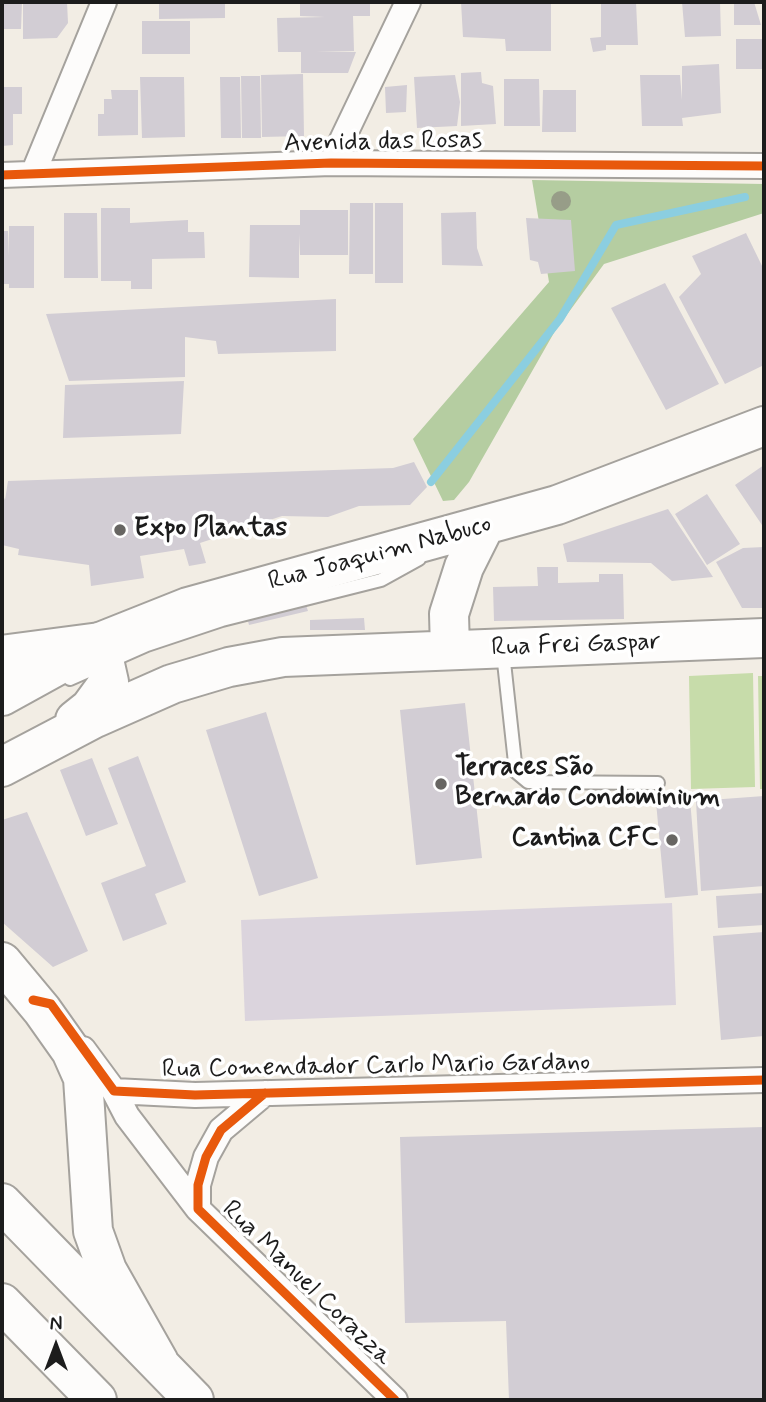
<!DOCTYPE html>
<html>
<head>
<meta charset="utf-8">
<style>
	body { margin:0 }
	#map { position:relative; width:766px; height:1402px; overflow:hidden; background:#f2ede4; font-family:Mynerve,sans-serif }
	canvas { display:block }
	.frame { position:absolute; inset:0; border:4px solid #1c1c1c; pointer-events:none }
	.north { position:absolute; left:21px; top:1311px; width:70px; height:70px; -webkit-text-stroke:5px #fff; paint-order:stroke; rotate:0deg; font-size:19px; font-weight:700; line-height:28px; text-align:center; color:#1c1c1c }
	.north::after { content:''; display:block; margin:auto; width:24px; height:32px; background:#1c1c1c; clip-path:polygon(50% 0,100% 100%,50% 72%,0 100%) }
</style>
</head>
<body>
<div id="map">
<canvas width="766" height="1402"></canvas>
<div class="frame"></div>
<div class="north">N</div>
</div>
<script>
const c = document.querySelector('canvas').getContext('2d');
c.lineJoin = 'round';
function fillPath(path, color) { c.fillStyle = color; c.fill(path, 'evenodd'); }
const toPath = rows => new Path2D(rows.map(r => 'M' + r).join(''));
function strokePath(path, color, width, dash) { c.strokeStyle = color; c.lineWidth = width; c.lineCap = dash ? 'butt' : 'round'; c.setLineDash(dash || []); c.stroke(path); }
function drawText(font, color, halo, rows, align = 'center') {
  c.font = font + ' Mynerve,sans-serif'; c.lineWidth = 7; c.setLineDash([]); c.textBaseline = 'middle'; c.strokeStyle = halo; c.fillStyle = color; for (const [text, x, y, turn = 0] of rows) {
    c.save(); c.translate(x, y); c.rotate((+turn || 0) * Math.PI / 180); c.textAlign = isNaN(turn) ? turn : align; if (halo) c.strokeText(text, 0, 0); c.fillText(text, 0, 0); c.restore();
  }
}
fillPath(toPath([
	[672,903,676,1005,245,1021,241,920]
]), '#dbd4dd');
fillPath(toPath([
	[753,673,755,787,691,789,689,676],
	[758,676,764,676,764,789,760,789]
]), '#c7dcaa');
fillPath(toPath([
	[532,180,764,184,764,213,604,264,555,331,469,482,454,500,443,501,413,439,549,282]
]), '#b5cda1');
strokePath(toPath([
	[431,482,560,319,616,225,745,197]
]), '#8bcee0', 8);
fillPath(toPath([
	[2,2,22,2,21,29,2,29],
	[23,2,67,2,68,23,57,38,23,39],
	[159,2,225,2,225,18,159,19],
	[300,2,370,2,370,16,353,16,354,51,316,51,356,52,348,73,301,73,301,52,278,52,277,18,325,17,300,16],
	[461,2,551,2,551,51,506,51,505,39,463,37],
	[601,2,636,2,638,45,606,45,606,50,593,52,590,38,601,37],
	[682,2,720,2,721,36,685,37],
	[734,2,754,2,761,25,734,25],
	[142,21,190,21,190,54,142,54],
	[736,39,764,39,764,69,736,69],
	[719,64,721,113,682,118,683,126,642,126,640,75,680,75,682,100,682,66],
	[481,72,482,83,493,86,496,124,461,126,461,73],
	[303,74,304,136,262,137,261,75],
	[455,75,460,102,457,126,417,128,414,77],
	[241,76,260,76,261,138,242,138],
	[140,77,184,77,185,137,142,138],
	[220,77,240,77,241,138,221,138],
	[504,79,539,79,540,126,504,126],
	[407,85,406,112,386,113,385,87],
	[2,87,22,87,22,114,13,114,13,145,2,146],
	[111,90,138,90,138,135,98,136,98,114,104,114,104,99,112,99],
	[543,90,576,90,576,132,542,132],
	[350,203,373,203,373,274,349,274],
	[375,203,403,203,403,283,375,283],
	[101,208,130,208,130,223,188,220,188,232,204,232,205,258,152,259,152,289,131,289,131,281,101,281],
	[300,210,348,210,348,255,300,255,299,234,299,278,249,277,250,225,300,225],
	[476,212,477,248,483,266,442,265,441,213],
	[64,213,97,213,98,278,64,278],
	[526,218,571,220,575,271,541,274,538,262,530,260],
	[9,226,34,226,34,288,9,288,9,284,2,284,2,231,8,231,9,256],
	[746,233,764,270,764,365,725,384,679,297,701,274,692,256],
	[665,283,719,384,666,410,611,308],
	[336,299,336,351,218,354,216,341,185,337,185,377,69,381,46,314],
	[184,381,181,434,63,438,65,385],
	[414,462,427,487,410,505,359,506,328,517,282,516,200,543,206,563,189,566,184,549,140,556,144,578,91,586,89,565,18,555,19,549,2,545,2,493,5,500,8,481,393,468],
	[764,465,764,528,735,485],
	[707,494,740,544,707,565,675,514],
	[668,509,713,577,672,581,651,563,567,562,563,544],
	[764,547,764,608,742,608,716,562,743,548],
	[537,567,558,567,558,583,599,582,599,574,623,574,624,619,494,621,493,587,538,586],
	[305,602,308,611,249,625,247,617],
	[364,618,365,630,310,630,310,620],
	[465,703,482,858,416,865,400,710],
	[266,712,318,878,259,896,206,730],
	[138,756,186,882,155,894,167,924,123,941,101,883,146,866,108,768],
	[92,758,118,824,86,836,60,770],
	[764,796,764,886,701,891,696,801],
	[690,799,698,895,665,898,656,802],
	[27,812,88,951,53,967,2,922,2,820],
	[764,893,764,925,718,928,716,896],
	[764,932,764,1036,721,1040,713,936],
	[764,1127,764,1400,509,1400,506,1321,405,1323,400,1137]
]), '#d2cdd4');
const lane = toPath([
	[503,653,516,772,528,782,658,783],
	[70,679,147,645,222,620,381,580,419,559]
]);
const street = toPath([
	[331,163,408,2],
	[33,174,104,2],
	[2,175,331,163,764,166],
	[83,1049,114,1091,195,1095,764,1080],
	[114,1091,127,1116,198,1209],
	[265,1093,221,1130,206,1157,198,1185,198,1209,395,1400]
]);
const primary = toPath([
	[450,650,449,614,464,567,484,527],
	[2,696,100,642,188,607,557,505,764,426],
	[75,720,90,708,109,682,100,642],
	[2,767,95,718,172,684,229,667,283,657,764,638]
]);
const highway = toPath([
	[2,655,100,642],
	[2,962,42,1010,71,1051,83,1078,93,1231,107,1270,159,1362],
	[2,1203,194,1400],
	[2,1303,97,1400]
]);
strokePath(lane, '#a5a29d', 16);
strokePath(street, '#a5a29d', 28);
strokePath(primary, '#a5a29d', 42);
strokePath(highway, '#a5a29d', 42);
strokePath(lane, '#fdfcfb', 12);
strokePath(street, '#fdfcfb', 24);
strokePath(primary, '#fdfcfb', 38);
strokePath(highway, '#fdfcfb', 38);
strokePath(toPath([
	[2,175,331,163,764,166],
	[33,1000,51,1004,114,1091,195,1095,764,1080],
	[265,1093,221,1130,206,1157,198,1185,198,1209,395,1400]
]), '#e8590c', 9);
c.fillStyle = '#979d88';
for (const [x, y] of [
	[561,201]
]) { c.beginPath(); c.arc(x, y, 10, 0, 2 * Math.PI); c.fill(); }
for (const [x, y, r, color] of [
	[120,530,7,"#676562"],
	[441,784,7,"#676562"],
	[672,840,7,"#676562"]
]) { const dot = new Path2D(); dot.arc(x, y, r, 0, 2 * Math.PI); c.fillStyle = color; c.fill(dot); strokePath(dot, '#fff', 2.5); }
drawText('26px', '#1c1c1c', '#fff', [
	["Avenida das Rosas",383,143,-1],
	["Rua Joaquim Nabuco",380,554,-15],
	["Rua Frei Gaspar",576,646,-2],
	["Rua Comendador Carlo Mario Gardano",376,1067,-1],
	["Rua Manuel Corazza",306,1284,44]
]);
drawText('bold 26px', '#1c1c1c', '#fff', [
	["Expo Plantas",134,530],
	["Terraces São",455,769],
	["Bernardo Condominium",455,799],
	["Cantina CFC",658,840,"right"]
], 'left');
</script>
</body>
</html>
